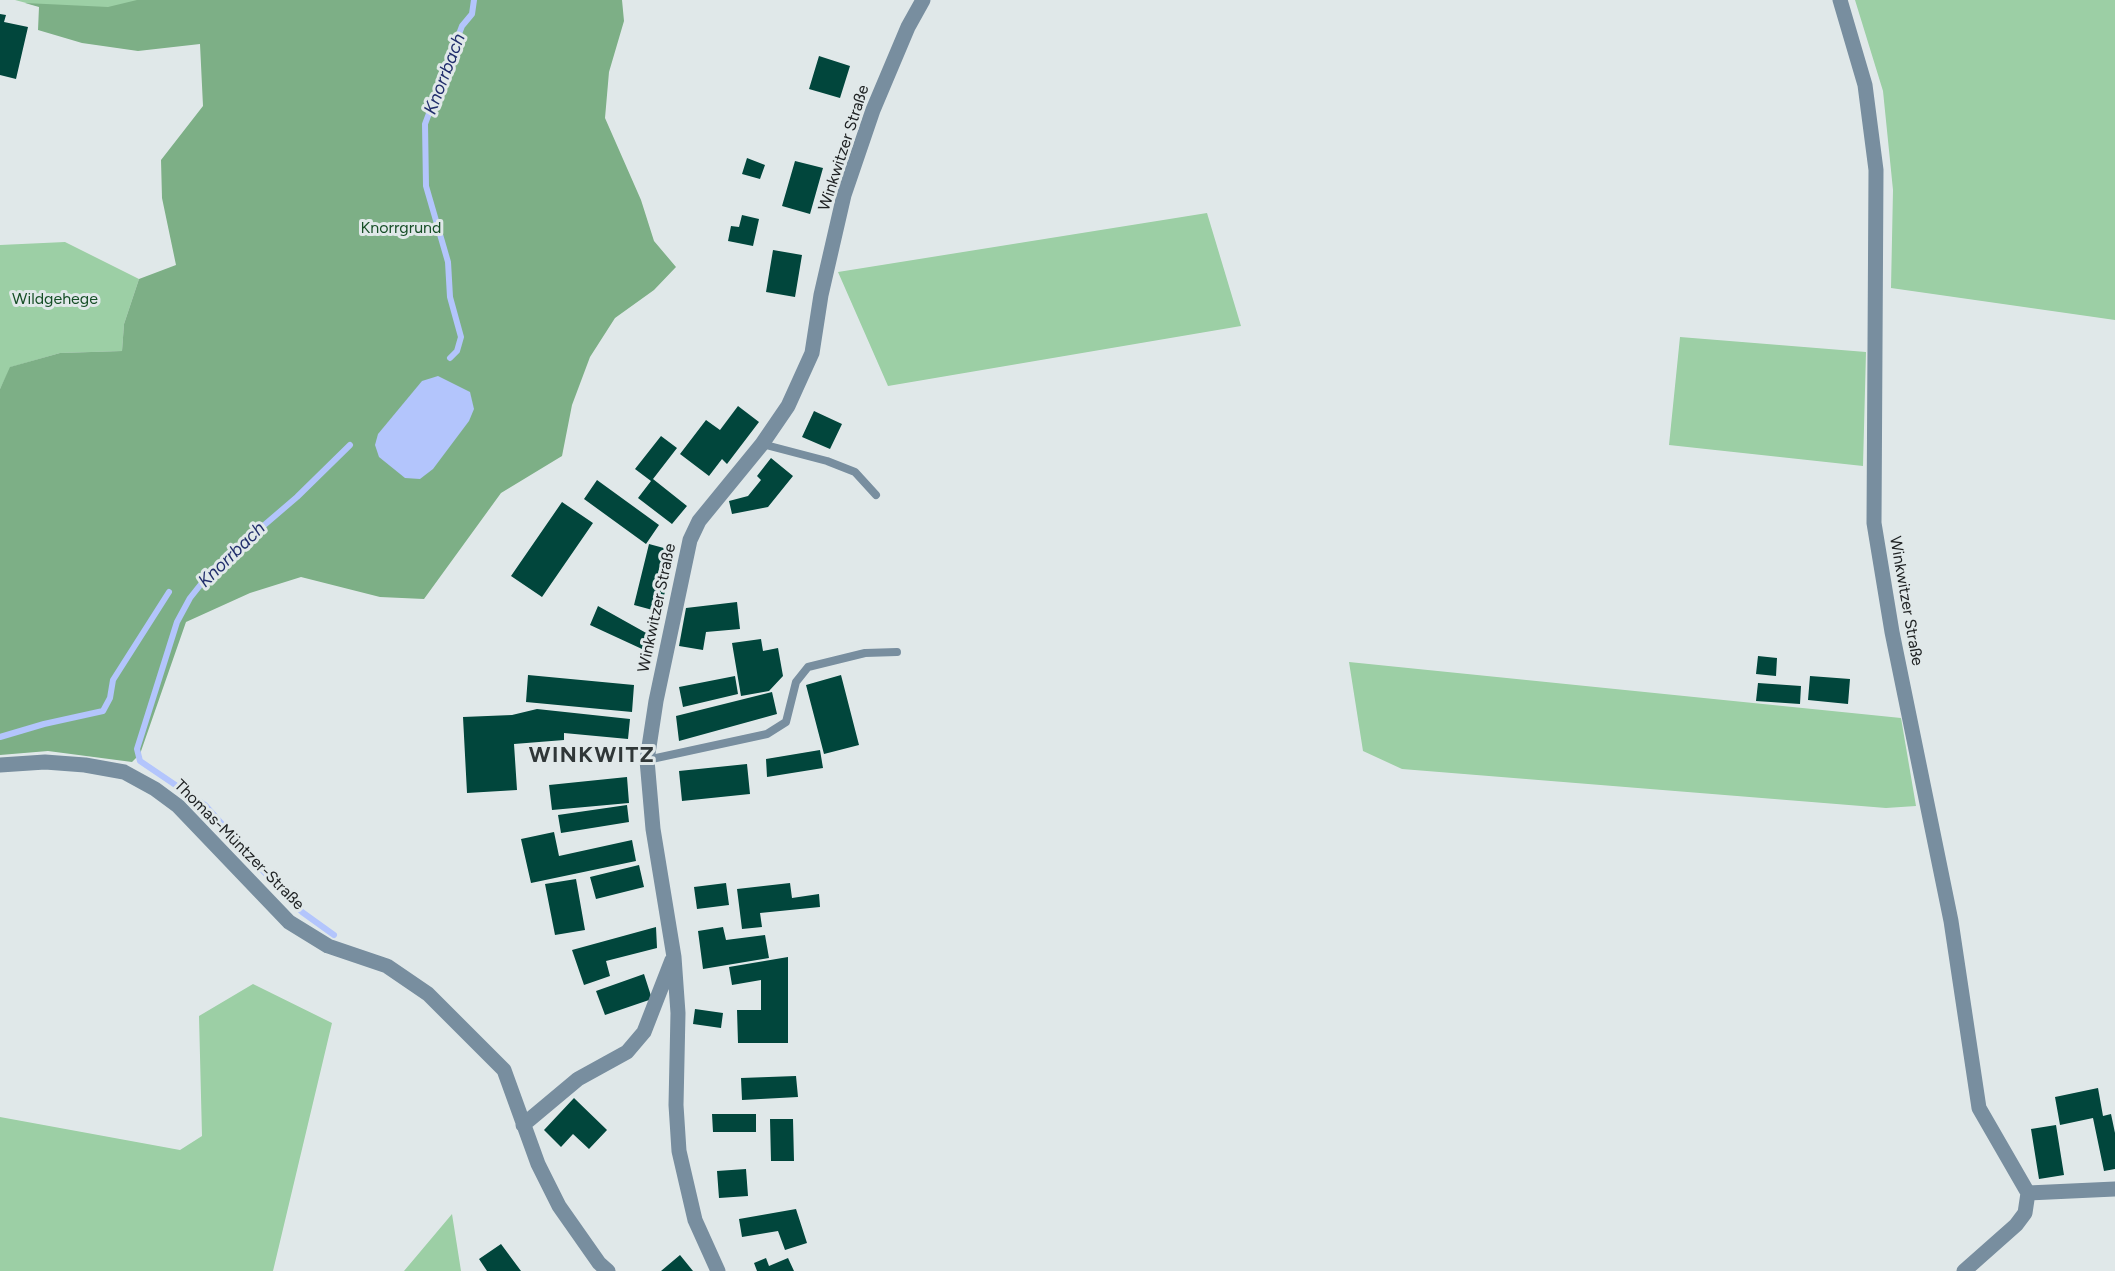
<!DOCTYPE html>
<html>
<head>
<meta charset="utf-8">
<style>
	body { margin:0 }
	canvas { display:block; background:#e0e8e9 }
</style>
</head>
<body>
<canvas width="2115" height="1271"></canvas>
<script>
const c = document.querySelector('canvas').getContext('2d');
c.lineJoin = 'round';
function fillPath(path, color) { c.fillStyle = color; c.fill(path, 'evenodd'); }
const toPath = rows => new Path2D(rows.map(r => 'M' + r).join(''));
function strokePath(path, color, width, dash) { c.strokeStyle = color; c.lineWidth = width; c.lineCap = dash ? 'butt' : 'round'; c.setLineDash(dash || []); c.stroke(path); }
function drawText(font, color, halo, rows, align = 'center') {
  c.font = font + ' Figtree,sans-serif'; c.lineWidth = 6; c.setLineDash([]); c.textBaseline = 'middle'; c.strokeStyle = halo; c.fillStyle = color; for (const [text, x, y, turn = 0] of rows) {
    c.save(); c.translate(x, y); c.rotate((+turn || 0) * Math.PI / 180); c.textAlign = isNaN(turn) ? turn : align; if (halo) c.strokeText(text, 0, 0); c.fillText(text, 0, 0); c.restore();
  }
}
fillPath(toPath([
	[15,0,183,0,68,14],
	[1855,0,2115,0,2115,320,1891,288,1893,190,1883,91],
	[1207,213,1241,326,888,386,838,272],
	[65,242,139,279,124,324,122,351,60,353,11,367,0,389,0,245],
	[1680,337,1866,352,1863,466,1669,445],
	[1349,662,1901,718,1916,806,1886,808,1402,769,1363,751],
	[253,984,332,1023,273,1271,0,1271,0,1117,180,1150,202,1136,199,1016],
	[452,1214,461,1271,404,1271]
]), '#9ccfa5');
fillPath(toPath([
	[137,0,622,0,624,21,609,72,605,118,641,200,654,241,676,267,654,290,615,318,590,357,572,405,562,456,501,493,424,599,380,597,301,577,250,593,186,622,140,754,132,762,48,751,0,755,0,389,10,367,60,353,122,351,124,324,139,279,176,265,162,198,161,160,203,106,200,44,138,51,82,43,38,30,39,7,25,3,108,7]
]), '#7daf86');
fillPath(toPath([
	[438,376,470,392,474,409,469,421,433,469,420,479,405,478,379,457,375,445,378,434,422,381]
]), '#b3c5fc');
strokePath(toPath([
	[450,358,457,351,461,337,450,297,448,262,426,186,425,124,462,26,472,14,474,0],
	[0,737,44,724,103,711,110,698,113,680,169,592],
	[248,853,205,805,140,761,137,749,177,622,190,598,213,569,297,497,350,445],
	[263,871,302,912,334,935]
]), '#b3c5fc', 6);
fillPath(toPath([
	[0,14,6,15,4,22,28,27,16,79,0,75],
	[819,56,850,66,840,98,809,89],
	[747,158,765,165,760,179,742,174],
	[795,161,823,168,810,214,782,206],
	[742,215,759,219,753,246,728,241,731,226,739,227],
	[773,250,802,255,795,297,766,292],
	[738,406,759,422,727,464,722,459,709,476,680,454,706,420,720,430],
	[814,411,842,424,830,449,802,437],
	[661,436,677,448,653,479,687,506,672,524,638,498,651,481,635,469],
	[771,458,793,476,768,507,732,514,729,501,748,496,761,480,757,476],
	[597,480,659,525,646,544,584,499],
	[562,502,593,523,542,597,511,576],
	[649,544,675,551,660,612,634,605],
	[737,602,740,629,706,632,703,650,679,646,686,608],
	[598,606,648,634,642,649,590,625],
	[761,639,763,651,778,648,783,676,769,691,741,696,732,643],
	[1758,656,1777,658,1776,676,1756,674],
	[528,675,634,685,632,712,526,702],
	[841,675,859,745,824,754,806,685],
	[735,676,738,694,683,707,679,687],
	[1810,676,1850,679,1848,704,1808,700],
	[1758,683,1801,686,1800,704,1756,701],
	[772,692,777,714,679,741,676,716],
	[537,709,630,719,628,739,564,733,564,740,514,744,517,790,467,793,463,717,512,715],
	[820,750,823,768,767,777,766,759],
	[747,764,750,794,682,801,679,771],
	[627,777,629,803,552,810,549,785],
	[627,805,629,822,561,833,558,815],
	[554,832,559,856,632,840,636,861,531,883,521,839],
	[639,865,644,887,596,899,590,877],
	[576,879,585,930,555,935,545,884],
	[726,883,729,905,697,909,694,887],
	[790,883,792,898,819,894,820,907,760,913,762,927,742,929,737,889],
	[656,927,657,948,606,961,610,976,584,985,572,950],
	[723,927,726,940,765,935,769,958,703,969,698,931],
	[788,957,788,1043,738,1043,737,1010,761,1010,761,980,732,985,729,967],
	[644,974,652,999,605,1015,596,991],
	[695,1009,723,1013,721,1028,693,1024],
	[796,1076,798,1097,742,1100,741,1078],
	[2098,1088,2103,1116,2111,1114,2115,1133,2115,1169,2104,1171,2093,1118,2060,1125,2055,1097],
	[574,1098,607,1130,589,1149,573,1134,561,1147,544,1130],
	[712,1114,756,1114,756,1132,713,1132],
	[770,1119,793,1119,794,1161,771,1161],
	[2056,1125,2064,1175,2039,1179,2031,1129],
	[746,1169,748,1196,719,1198,717,1171],
	[796,1209,807,1243,785,1250,778,1231,742,1237,739,1219],
	[501,1244,521,1271,487,1271,479,1259],
	[680,1255,693,1271,661,1271],
	[766,1258,769,1266,788,1258,794,1271,757,1271,754,1263]
]), '#01463c');
strokePath(toPath([
	[762,444,827,461,855,472,876,495],
	[647,760,767,734,786,722,796,682,808,667,865,653,897,652]
]), '#788e9f', 8);
strokePath(toPath([
	[1840,0,1865,85,1876,170,1874,523,1892,632,1951,921,1979,1108,2028,1193],
	[0,765,45,762,85,765,124,772,155,789,178,806,289,922,328,946,387,966,428,994,504,1070,538,1164,559,1206,599,1263,608,1271],
	[523,1125,578,1079,627,1052,644,1032,672,960],
	[2028,1193,2115,1189],
	[718,1271,695,1220,679,1151,676,1105,678,1013,674,957,653,829,647,760,656,701,690,540,699,521,762,444,788,406,812,353,821,295,844,195,873,110,908,27,923,0],
	[1964,1271,2016,1225,2025,1213,2028,1193]
]), '#788e9f', 15);
drawText('16px', '#202324', '#e0e8e9', [
	["Winkwitzer Straße",844,148,-72],
	["Winkwitzer Straße",1906,601,80],
	["Winkwitzer Straße",657,608,-78],
	["Thomas-Müntzer-Straße",239,845,45]
]);
drawText('16px', '#164e26', '#e0e8e9', [
	["Knorrgrund",401,228],
	["Wildgehege",55,299]
]);
drawText('italic 18px', '#212e6c', '#e0e8e9', [
	["Knorrbach",445,74,-69],
	["Knorrbach",232,555,-44]
]);
c.letterSpacing = '1.5px';
drawText('bold 22px', '#303738', '#e0e8e9', [
	["WINKWITZ",592,756]
]);
c.letterSpacing = '0px';
</script>
</body>
</html>
